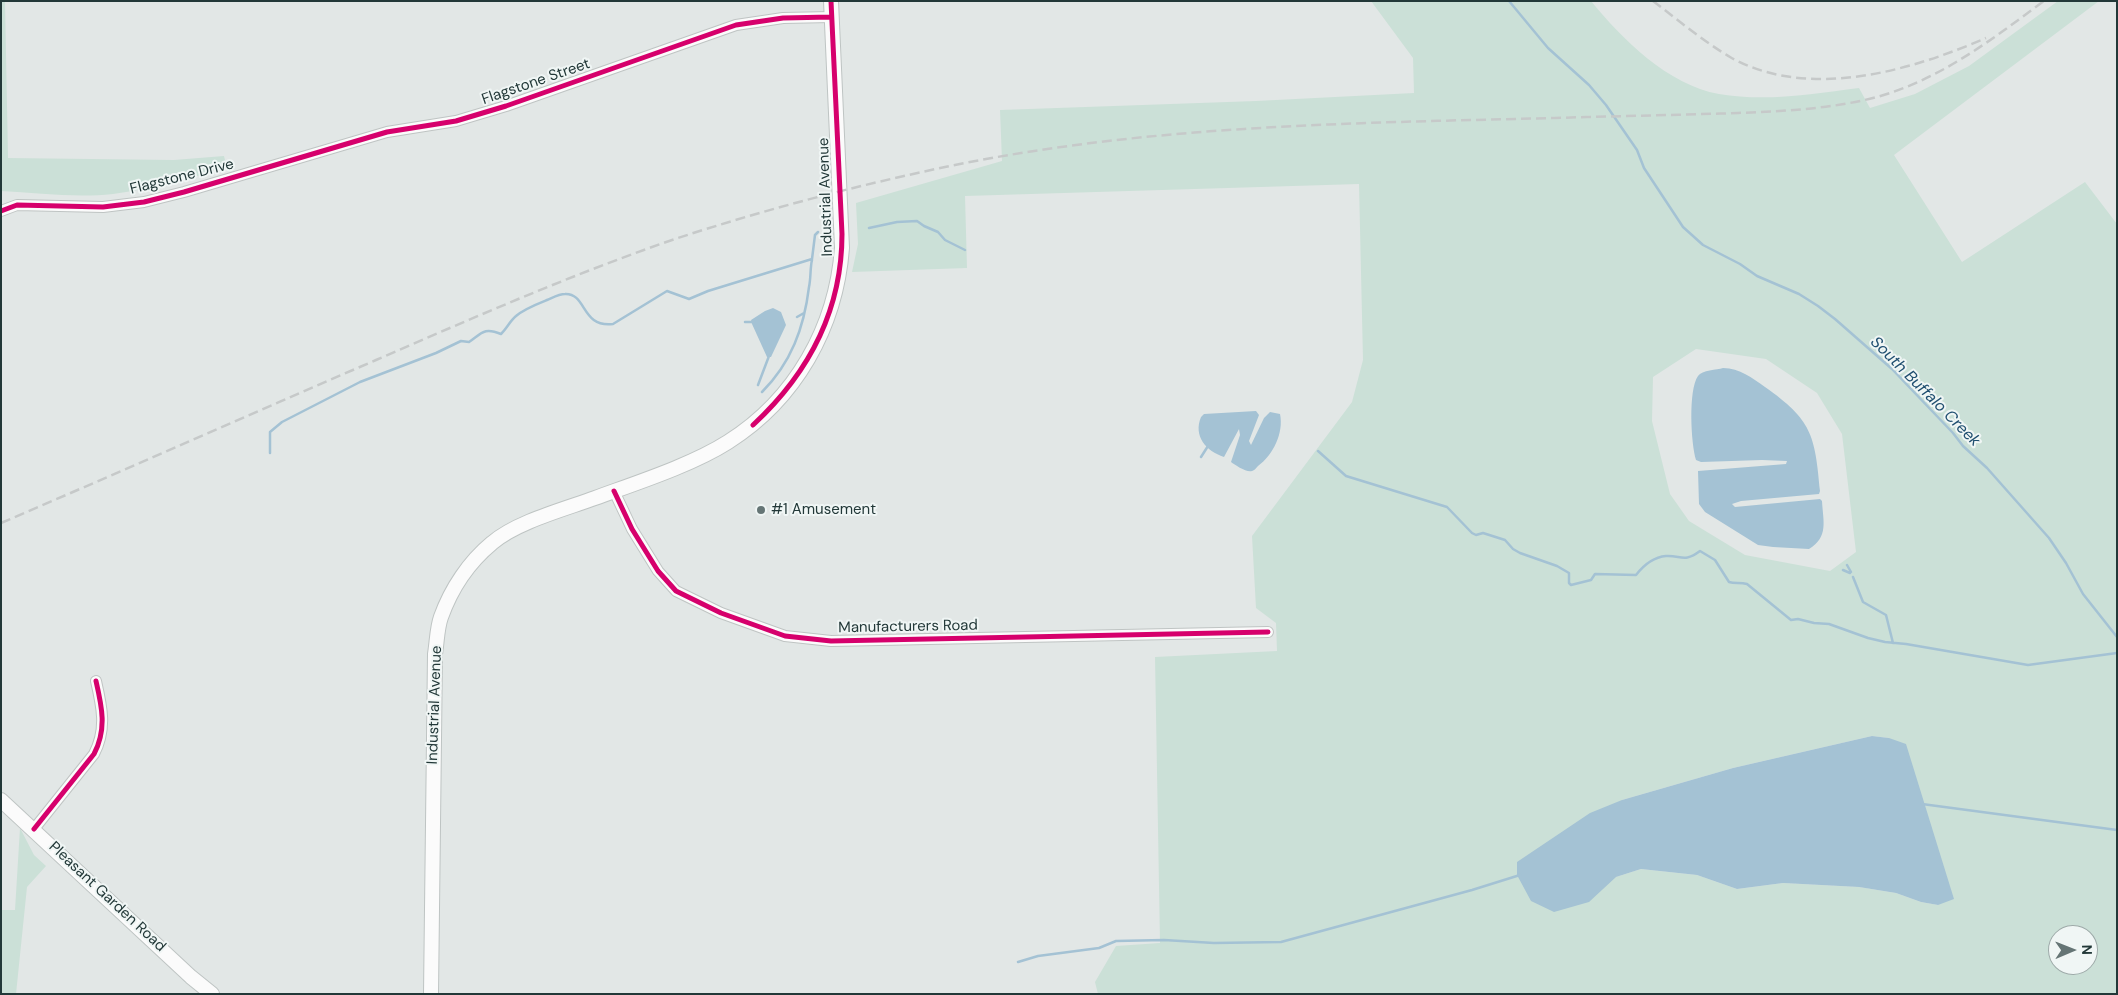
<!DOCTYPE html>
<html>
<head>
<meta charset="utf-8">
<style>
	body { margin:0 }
	#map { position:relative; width:2118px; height:995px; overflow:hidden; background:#e2e7e6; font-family:"DM Sans",sans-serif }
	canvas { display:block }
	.frame { position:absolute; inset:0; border:2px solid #223838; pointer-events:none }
	.north { position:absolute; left:2048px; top:925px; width:50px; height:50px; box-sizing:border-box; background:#f0f6f5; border:1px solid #9eaaa9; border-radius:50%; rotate:89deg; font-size:14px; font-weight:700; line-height:20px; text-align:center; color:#223838 }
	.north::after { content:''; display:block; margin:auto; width:18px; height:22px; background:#657575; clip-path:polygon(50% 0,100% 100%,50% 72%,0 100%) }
</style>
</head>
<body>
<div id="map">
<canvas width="2118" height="995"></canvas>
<div class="frame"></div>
<div class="north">N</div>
</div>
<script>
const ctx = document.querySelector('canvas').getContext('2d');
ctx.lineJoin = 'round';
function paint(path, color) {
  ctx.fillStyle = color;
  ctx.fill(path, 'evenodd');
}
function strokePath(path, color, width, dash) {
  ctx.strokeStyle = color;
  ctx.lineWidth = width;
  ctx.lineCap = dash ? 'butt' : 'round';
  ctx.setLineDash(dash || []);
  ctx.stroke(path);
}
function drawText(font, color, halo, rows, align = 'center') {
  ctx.font = font + ' "DM Sans",sans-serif';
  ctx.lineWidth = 4;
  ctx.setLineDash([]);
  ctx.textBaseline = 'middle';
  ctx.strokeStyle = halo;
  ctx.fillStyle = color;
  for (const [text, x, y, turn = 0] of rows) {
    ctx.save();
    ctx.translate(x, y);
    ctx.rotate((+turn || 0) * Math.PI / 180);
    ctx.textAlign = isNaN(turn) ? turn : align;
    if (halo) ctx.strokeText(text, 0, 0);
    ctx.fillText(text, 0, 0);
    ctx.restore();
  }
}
const green = new Path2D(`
	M1,1H5L8,158L174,160L224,156L227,168C190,178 152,189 113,194C76,198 38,193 1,191Z
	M1371,1H1591C1622,39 1668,85 1719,94C1765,102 1813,94 1859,88L1870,108L1915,94L1969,66L2058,1H2099L1894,155L1962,262L2085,182L2117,224V994H1098L1095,982L1116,946L1160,943L1155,657L1277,651L1276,623L1256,608L1252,536L1352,402L1363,360L1359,184L965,196L967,268L852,272L858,244L856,203L1002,161L1000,110L1256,101L1414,93L1413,58ZM1696,349L1766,359L1817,393L1842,434L1856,552L1830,571L1745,555L1689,521L1670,494L1652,421L1653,377ZM1872,736L1889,738L1938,905L1921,902L1896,893L1859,887L1783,883L1737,889L1697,875L1641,869L1616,877L1622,800L1733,768ZM2058,935H2088V965H2058Z
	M20,828L34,855L46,866L27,887L16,994H1V910H15Z`);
const water = new Path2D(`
	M773,308L781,312L786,325L771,357H767L752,324L751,320L765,311Z
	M1723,368C1740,368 1752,378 1765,387C1812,420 1815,435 1820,491L1819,494L1741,501L1732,504L1735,507L1820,499L1822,501C1823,521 1829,537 1809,549L1773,547L1758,545L1705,512L1699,504L1698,471L1786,464L1787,461L1762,460L1701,462L1696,460C1691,444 1688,390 1698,376C1702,370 1717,370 1723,368Z
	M1256,411L1259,415L1249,441L1251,445L1264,418L1270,412L1280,414C1284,433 1273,455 1258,466C1257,467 1254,471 1252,471C1247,473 1235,465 1231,462L1240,435L1239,429L1224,457C1206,451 1193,436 1201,417L1204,414Z
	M1872,736L1889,738L1906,744L1954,899L1938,905L1921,902L1896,893L1859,887L1783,883L1737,889L1697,875L1641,869L1616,877L1589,902L1554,912L1531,901L1517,875V862L1590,813L1622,800L1733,768Z`);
const stream = new Path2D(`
	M1509,1L1548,48L1589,85L1606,105L1637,150L1644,168L1683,227L1703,245L1740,264L1757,276L1799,294L1818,306L1835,319L1892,369L1953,433L1963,446L1987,468L2049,538L2066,563L2083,594L2117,637
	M869,228L897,222L917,221L924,226L938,232L945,240L965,250
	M797,317L804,313
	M745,322H754
	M758,385L769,356
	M762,392C791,363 804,328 809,287C811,278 810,268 812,260
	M1318,451L1346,476L1447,507L1472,533L1476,535L1483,533L1505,540L1513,549L1520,553L1557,566L1569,573V583L1571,585L1591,580L1595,574L1636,575C1643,566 1654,557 1666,556C1681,555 1684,563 1700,551L1715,560L1729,582C1735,584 1740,582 1747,584L1791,620L1798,619L1814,623L1829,624L1868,638L1885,642L1906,644L2028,665L2117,653
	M270,453V432L282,422L360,382L436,353L461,341L469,342C482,333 484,327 501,334C507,328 510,321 516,316C524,309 537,304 547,300C552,298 559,294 565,294C587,293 581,328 613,324L667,291L689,299L708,291L812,259L815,235L818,232
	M1201,457L1208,446
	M1847,565L1851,572
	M1843,570L1850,573
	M1853,577L1863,602L1886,615L1893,643
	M1922,804L2117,830
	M1018,962L1038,956L1099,948L1116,941L1164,940L1214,943L1281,942L1472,890L1520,875`);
const street = new Path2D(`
	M1,211L17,205L103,207L144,202L184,192L387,132L456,121L506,106L736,25L783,18L831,17
	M614,491L632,529L658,571L676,591L721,613L785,636L831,641L1268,632
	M34,829L94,754C107,729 102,707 96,681`);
const secondary = new Path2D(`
	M1,800L191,977L212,994
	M431,994L435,654C437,642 437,628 441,617C451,589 469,562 492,543C516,522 565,509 595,498C636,483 692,465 728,442C796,399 836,327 842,248L831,1`);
const rail = new Path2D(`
	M1653,1C1678,20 1703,41 1730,57C1808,101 1910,71 1986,38
	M1,523C127,469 251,414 376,360C475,317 573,274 675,239C763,210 855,186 945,167C1147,125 1351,123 1555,118C1616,116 1677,115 1738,113C1785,111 1831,109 1877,97C1941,79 1991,40 2044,1`);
const cycleway = new Path2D(`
	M1,211L17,205L103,207L144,202L184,192L387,132L456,121L506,106L736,25L783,18L831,17
	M753,425C808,374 842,310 842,234L831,1
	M614,491L632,529L658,571L676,591L721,613L785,636L831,641L1268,632
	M34,829L94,754C107,729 102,707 96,681`);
const markers = [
	[761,510,5,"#657575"]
];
const streetNames = [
	["Flagstone Street",536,82,-19],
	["Flagstone Drive",182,177,-14],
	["Industrial Avenue",826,197,-92],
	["Manufacturers Road",908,627,-1],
	["Industrial Avenue",435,705,-88],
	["Pleasant Garden Road",107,897,43]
];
const poiNames = [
	["#1 Amusement",771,510]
];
const waterNames = [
	["South Buffalo Creek",1925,392,45]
];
paint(green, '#cbe0d7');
paint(water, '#a4c2d4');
strokePath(stream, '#a4c2d4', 2.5);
strokePath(street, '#bfc4c3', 12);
strokePath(secondary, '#bec4c3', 16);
strokePath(street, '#fbfbfb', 10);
strokePath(secondary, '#fbfbfb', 14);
strokePath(rail, '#c6c9c9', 2.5, [10, 5]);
strokePath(cycleway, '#d6006c', 5);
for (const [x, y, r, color] of markers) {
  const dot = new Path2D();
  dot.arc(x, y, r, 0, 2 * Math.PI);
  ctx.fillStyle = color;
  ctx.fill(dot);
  strokePath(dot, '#f0f6f5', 2);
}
drawText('15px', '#223838', '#f0f6f5', streetNames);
drawText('15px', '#223838', '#f0f6f5', poiNames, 'left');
drawText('italic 16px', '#204f70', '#f0f6f5', waterNames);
</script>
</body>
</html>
